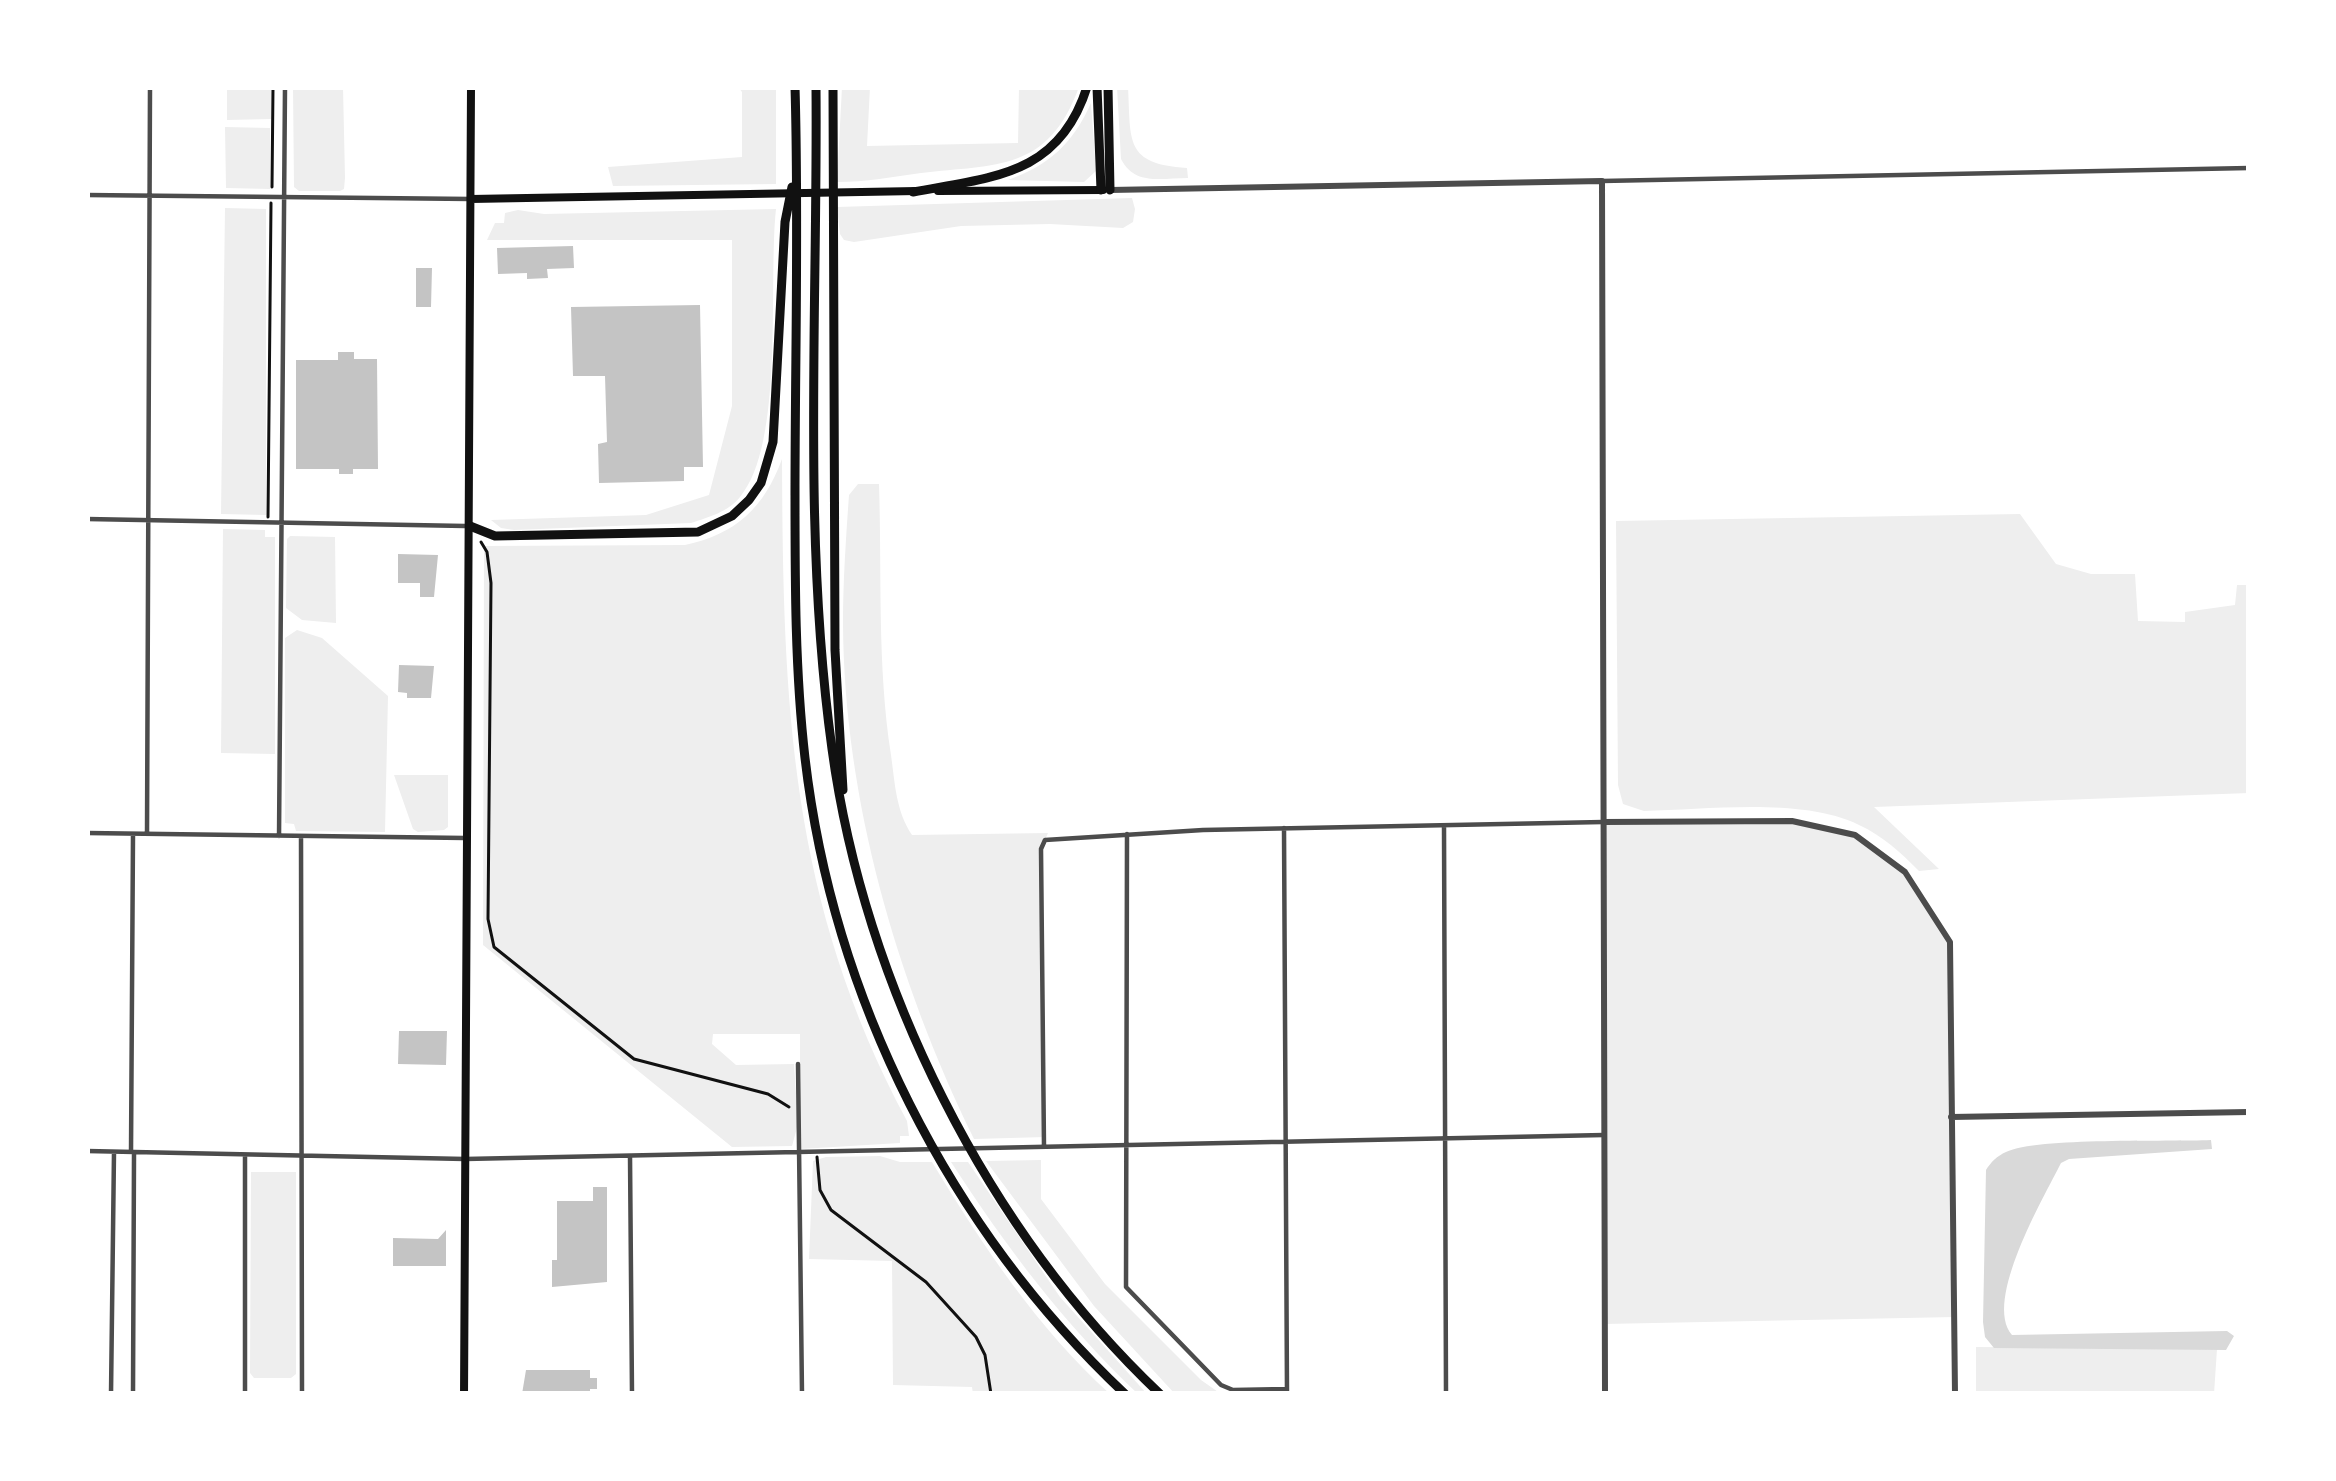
<!DOCTYPE html>
<html>
<head>
<meta charset="utf-8">
<style>
	body { margin:0 }
	#map { position:relative; width:2336px; height:1481px; overflow:hidden; background:#fff; font-family:Overpass,sans-serif }
	canvas { display:block }
	.frame { position:absolute; inset:0; border:90px solid #fff; pointer-events:none }
</style>
</head>
<body>
<div id="map">
<canvas width="2336" height="1481"></canvas>
<div class="frame"></div>
</div>
<script>
const ctx = document.querySelector('canvas').getContext('2d');
ctx.lineJoin = 'round';
function paint(path, color) {
  ctx.fillStyle = color;
  ctx.fill(path, 'evenodd');
}
function strokePath(path, color, width, dash) {
  ctx.strokeStyle = color;
  ctx.lineWidth = width;
  ctx.lineCap = dash ? 'butt' : 'round';
  ctx.setLineDash(dash || []);
  ctx.stroke(path);
}
const green = new Path2D(`
	M227,87H271V119L227,120Z
	M293,87H343L345,178L344,189L340,191H299L294,187Z
	M738,87H776V184L613,186L608,167L742,157V92Z
	M842,87H870L867,146L1018,143L1019,87H1079C1048,172 997,164 921,173C893,177 866,182 837,182Z
	M1117,87H1128C1131,141 1124,164 1187,168L1188,178C1161,178 1135,186 1121,159Z
	M1091,103L1096,171L1084,182L1008,180C1050,165 1073,143 1091,103Z
	M225,127L270,128V189L226,188Z
	M1132,198L1135,209L1133,222L1123,228L1050,224L961,226L854,242L844,240L840,234L837,207Z
	M225,208L266,209V515L221,514Z
	M776,209C768,282 785,444 740,497C728,512 709,517 691,523L514,530L501,528L491,520L646,515L709,495L732,406V240H487L495,223H504L505,213L518,210L544,214Z
	M782,459C783,704 789,900 907,1121L909,1136H900V1143L800,1149V1034H713L712,1044L736,1065L794,1064L798,1124L792,1146L732,1147L483,945L484,546L685,545C736,534 764,508 782,459Z
	M858,484H879C882,575 877,664 891,755C895,784 896,811 912,835L1048,833L1041,849L1046,1137L974,1139C897,981 844,800 843,624C843,581 846,537 849,495Z
	M2020,514L2056,564L2091,574H2135L2138,621L2185,622V612L2235,605L2237,585H2249V793L1874,807L1939,869L1919,871C1900,852 1883,836 1859,825C1802,797 1707,810 1644,811L1623,804L1618,785L1616,521Z
	M223,529L265,530V537H275V754L221,753Z
	M290,536L335,537L336,623L302,620L286,608L287,539Z
	M297,630L322,638L388,696L385,832L296,831L294,824L285,823V638Z
	M394,775H448V827L444,830L418,832L413,829Z
	M1792,821L1855,835L1905,872L1950,942L1955,1317L1604,1324L1603,822Z
	M880,1156L900,1162H932C983,1246 1037,1328 1110,1394H973L972,1387L893,1385L892,1261L809,1259L813,1161L826,1157Z
	M1041,1160V1199L1105,1284L1201,1380L1221,1394H1175L1094,1306L986,1161Z
	M951,1162H968L1060,1297L1147,1394H1138C1065,1325 1006,1247 951,1162Z
	M251,1172H296V1374L291,1378H254L250,1373Z
	M1976,1347L2217,1349L2214,1394H1976Z`);
const water = new Path2D(`
	M2211,1140L2212,1149L2069,1159L2061,1163C2043,1199 1983,1301 2012,1335L2227,1331L2234,1336L2226,1350L1994,1348L1985,1337L1983,1322L1986,1170C1991,1162 1997,1156 2006,1152C2037,1137 2169,1142 2211,1140Z`);
const building = new Path2D(`
	M573,246L574,268L547,269L548,278L527,279V273L498,274L497,248Z
	M416,268H432L431,307H416Z
	M700,305L703,467H684V481L599,483L598,444L607,442L605,376H573L571,307Z
	M338,352H354V359H377L378,469H353V474H339V469H296V360H338Z
	M398,554L438,555L434,597H420V583H398Z
	M399,665L434,666L431,698H407V693L398,692Z
	M399,1031H447L446,1065L398,1064Z
	M593,1187H607V1282L552,1287V1260H557V1201H593Z
	M446,1230V1266H393V1238L438,1239Z
	M526,1370H590V1378H597V1389H590V1394H522Z`);
const path = new Path2D(`
	M272,187L273,87
	M268,517L271,203
	M481,542L487,552L491,583L488,919L494,947L634,1059L768,1094L789,1107
	M817,1157L820,1190L831,1210L926,1282L976,1337L985,1355L991,1394`);
const minor = new Path2D(`
	M1602,181L2249,168
	M87,195L471,199
	M87,519L465,526
	M1444,826L1446,1394
	M1284,828L1287,1394
	M87,833L465,838
	M147,834L150,87
	M1127,834L1126,1287L1221,1385L1233,1390L1286,1389
	M279,836L285,87
	M301,836L302,1394
	M798,1064L802,1394
	M1044,1147L1041,849L1045,840L1203,830L1603,822
	M87,1151L465,1159L1604,1135
	M131,1152L133,834
	M245,1155V1394
	M630,1156L632,1394
	M111,1394L114,1152
	M133,1394L134,1154`);
const tertiary = new Path2D(`
	M1110,190L1602,181L1605,1394
	M1603,822L1792,821L1855,835L1905,872L1950,942L1955,1394
	M1951,1117L2249,1112`);
const primary = new Path2D(`
	M938,191L1103,190
	M471,199L917,191
	M464,1394L471,87`);
const motorway = new Path2D(`
	M795,87C799,223 795,359 795,495C795,583 795,671 805,758C833,998 949,1228 1125,1394
	M816,87C818,307 802,531 832,749C864,985 987,1230 1160,1394
	M833,87L835,650L843,790
	M1097,87L1101,190
	M1108,87L1110,190
	M913,192C992,177 1059,176 1087,87
	M470,526L495,536L698,532L732,516L749,500L761,483L773,442L785,222L792,187`);
paint(green, '#eee');
paint(water, '#d9d9d9');
paint(building, '#c4c4c4');
strokePath(path, '#111', 3);
strokePath(minor, '#4c4c4c', 4.5);
strokePath(tertiary, '#4c4c4c', 6);
strokePath(primary, '#111', 8);
strokePath(motorway, '#111', 9);
</script>
</body>
</html>
